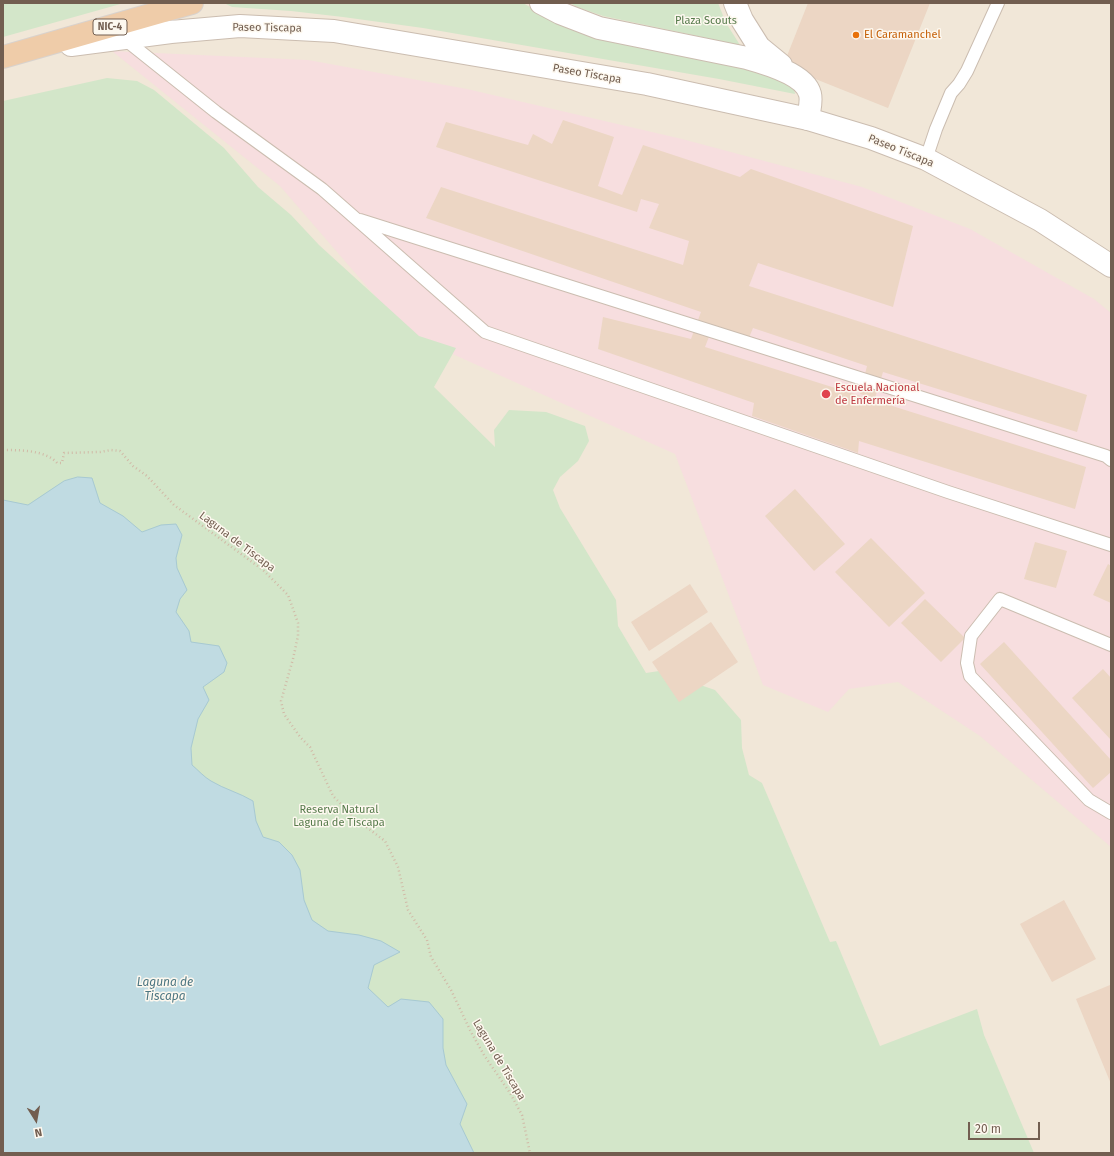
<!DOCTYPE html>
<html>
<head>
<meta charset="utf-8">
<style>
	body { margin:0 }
	#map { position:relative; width:1114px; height:1156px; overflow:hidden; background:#faf4e9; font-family:"Fira Sans",sans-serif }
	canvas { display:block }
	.frame { position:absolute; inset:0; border:4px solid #725e50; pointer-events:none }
	.north { position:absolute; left:16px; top:1100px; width:40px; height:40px; -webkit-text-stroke:3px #fdf8ef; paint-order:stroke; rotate:169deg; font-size:11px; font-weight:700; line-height:16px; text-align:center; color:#725e50 }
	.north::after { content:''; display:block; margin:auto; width:14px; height:18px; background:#725e50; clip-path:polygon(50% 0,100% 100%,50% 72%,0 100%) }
	.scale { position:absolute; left:968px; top:1122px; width:72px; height:18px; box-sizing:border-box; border:2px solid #725e50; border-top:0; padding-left:5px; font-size:12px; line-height:14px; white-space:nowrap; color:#725e50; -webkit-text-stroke:3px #fdf8ef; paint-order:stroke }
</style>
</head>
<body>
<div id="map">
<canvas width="1114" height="1156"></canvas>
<div class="frame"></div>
<div class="north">N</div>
<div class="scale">20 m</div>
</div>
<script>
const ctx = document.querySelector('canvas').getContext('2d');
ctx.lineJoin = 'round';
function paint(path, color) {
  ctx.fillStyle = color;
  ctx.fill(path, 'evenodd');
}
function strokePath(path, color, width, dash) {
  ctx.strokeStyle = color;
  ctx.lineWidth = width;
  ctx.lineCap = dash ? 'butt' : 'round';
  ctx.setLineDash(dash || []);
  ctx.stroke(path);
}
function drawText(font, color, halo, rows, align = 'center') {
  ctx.font = font + ' "Fira Sans",sans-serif';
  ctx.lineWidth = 3;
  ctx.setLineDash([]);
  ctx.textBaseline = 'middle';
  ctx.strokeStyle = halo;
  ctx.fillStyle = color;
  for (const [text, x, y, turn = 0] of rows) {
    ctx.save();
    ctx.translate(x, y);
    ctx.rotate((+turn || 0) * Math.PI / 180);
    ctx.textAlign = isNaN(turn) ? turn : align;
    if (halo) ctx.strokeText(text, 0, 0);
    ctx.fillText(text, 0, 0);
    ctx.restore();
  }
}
const residential = new Path2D(`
	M3,3H1111V1153H3Z`);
const medical = new Path2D(`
	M112,51L308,60L467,89L682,139L862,187L970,229L1094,299L1111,313V847L980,736L898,682L849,689L828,712L763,685L675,454L408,334L280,186Z`);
const green = new Path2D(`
	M7,3H124L3,37V4Z
	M230,3H523L554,21L595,39L681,55L766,74L787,83L794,89L795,94L719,79L423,28L343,17L291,11L232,7L226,4Z
	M570,3H718L726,23L740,45L603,16L577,7Z
	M107,78L137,81L154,90L224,148L258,187L291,215L319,245L419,336L456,348L434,387L495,447L494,430L509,410L546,412L585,426L589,441L578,461L560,477L553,490L560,508L616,600L618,626L646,673L659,671L715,690L741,720L742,748L749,775L762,783L830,942L836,941L880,1046L977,1009L984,1035L1034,1153H3V101Z`);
const water = new Path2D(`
	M78,477L92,478L100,503L123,516L142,532L161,525L176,524L182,535L176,558L177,568L187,590L180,599L176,612L189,631L191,642L219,646L227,663L224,672L203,687L209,700L198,719L191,748L192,765C198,770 204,777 211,781C224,789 240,793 253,801L256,821L263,837L279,842L292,855L300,870L304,900L312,920L328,931L359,935L381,941L400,952L374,965L368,988L388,1007L401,999L429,1002L443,1019V1048L446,1065L467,1104L460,1124L474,1153H3V500L28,505L64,481Z`);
const building = new Path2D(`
	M808,3H930L888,108L783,66Z
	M563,120L614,137L598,186L622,195L643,145L740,177L751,169L913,226L893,307L758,263L749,286L1087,395L1077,432L883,372L875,398L860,394L867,366L753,328L748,340L712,329L705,347L1086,467L1075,509L859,441L858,453L752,416L754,403L598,349L603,317L691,339L701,312L426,218L441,187L683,265L689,241L649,228L659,204L641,199L637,212L436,147L446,122L528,145L533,134L552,144Z
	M795,489L845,544L814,571L765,516Z
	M871,538L925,593L889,627L835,572Z
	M1035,542L1067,551L1056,588L1024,579Z
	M1108,564L1111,566V603L1093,595Z
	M690,584L708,612L649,651L631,622Z
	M925,599L965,638L941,662L901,623Z
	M711,622L738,662L679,702L652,662Z
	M1004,642L1111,760V772L1093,788L980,664Z
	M1103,669L1111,678V740L1072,698Z
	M1064,900L1096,959L1052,982L1020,924Z
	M1110,985L1111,986V1084L1076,999Z`);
const path = new Path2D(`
	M3,450C19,450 46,450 57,463H62L64,453L100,452L111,450L120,451L133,466L147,476L174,505L263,570L288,595L298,623V636L293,659L281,701L284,714L300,737L310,747L333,796L357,820L385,841L398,867L408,910L427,940L431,957L451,990L471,1032L484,1055L510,1093L522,1115L530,1153`);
const service = new Path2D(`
	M122,37L216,112L322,189L485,332L948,492L1111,545
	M926,159L936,129L951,93L959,84L967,71L998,3
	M360,220L1106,456L1111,460
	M1111,645L1000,599L971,636L967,663L970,676L1089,800L1111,813`);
const minor = new Path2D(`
	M541,3L560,13L599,28L747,58C765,63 805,74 810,94C812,102 809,111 808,119
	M735,3L742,20L759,47L781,65`);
const tertiary = new Path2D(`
	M71,45L171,32L240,26L334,31L647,84L808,119L871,138L926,159L1040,220L1111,266`);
const trunk = new Path2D(`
	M3,57L192,3`);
const markers = [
	[856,35,4,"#e8710a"],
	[826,394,5,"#e0444e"]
];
const shields = [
	[110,27,34]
];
const shieldNames = [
	["NIC-4",110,27]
];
const parkNames = [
	["Plaza Scouts",706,21],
	["Reserva Natural",339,810],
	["Laguna de Tiscapa",339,823]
];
const streetNames = [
	["Paseo Tiscapa",267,28,1],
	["Paseo Tiscapa",587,74,10],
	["Paseo Tiscapa",901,151,22],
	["Laguna de Tiscapa",237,542,37],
	["Laguna de Tiscapa",499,1060,59]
];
const foodNames = [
	["El Caramanchel",864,35]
];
const healthNames = [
	["Escuela Nacional",835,388],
	["de Enfermería",835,401]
];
const waterNames = [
	["Laguna de",165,983],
	["Tiscapa",165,997]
];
paint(residential, '#f1e7d8');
paint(medical, '#f7dedf');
paint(green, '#d3e6c9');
paint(water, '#c0dbe2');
strokePath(water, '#a7c9d2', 1);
paint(building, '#ecd6c4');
strokePath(service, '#cbbdb0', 14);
strokePath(minor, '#cbbdb0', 24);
strokePath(tertiary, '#cbbdb0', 24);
strokePath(trunk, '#d8d2ce', 24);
strokePath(path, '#d1baa7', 2.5, [1, 3]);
strokePath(service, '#fff', 12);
strokePath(minor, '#fff', 22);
strokePath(tertiary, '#fff', 22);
strokePath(trunk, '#efcca9', 22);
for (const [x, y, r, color] of markers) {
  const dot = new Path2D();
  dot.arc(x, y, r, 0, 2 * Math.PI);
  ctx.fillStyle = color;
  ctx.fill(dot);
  strokePath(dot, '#fdf8ef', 1.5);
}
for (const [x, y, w] of shields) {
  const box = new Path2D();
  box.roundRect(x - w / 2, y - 8, w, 16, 3);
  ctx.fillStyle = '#fdf8ef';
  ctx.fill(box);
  strokePath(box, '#725e50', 1);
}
drawText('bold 10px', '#725e50', null, shieldNames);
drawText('11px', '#577b4c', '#fdf8ef', parkNames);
drawText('11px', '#725e50', '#fdf8ef', streetNames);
drawText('11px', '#c56008', '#fdf8ef', foodNames, 'left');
drawText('11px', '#be3a42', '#fdf8ef', healthNames, 'left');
drawText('italic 12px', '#4c7682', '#fdf8ef', waterNames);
</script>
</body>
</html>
